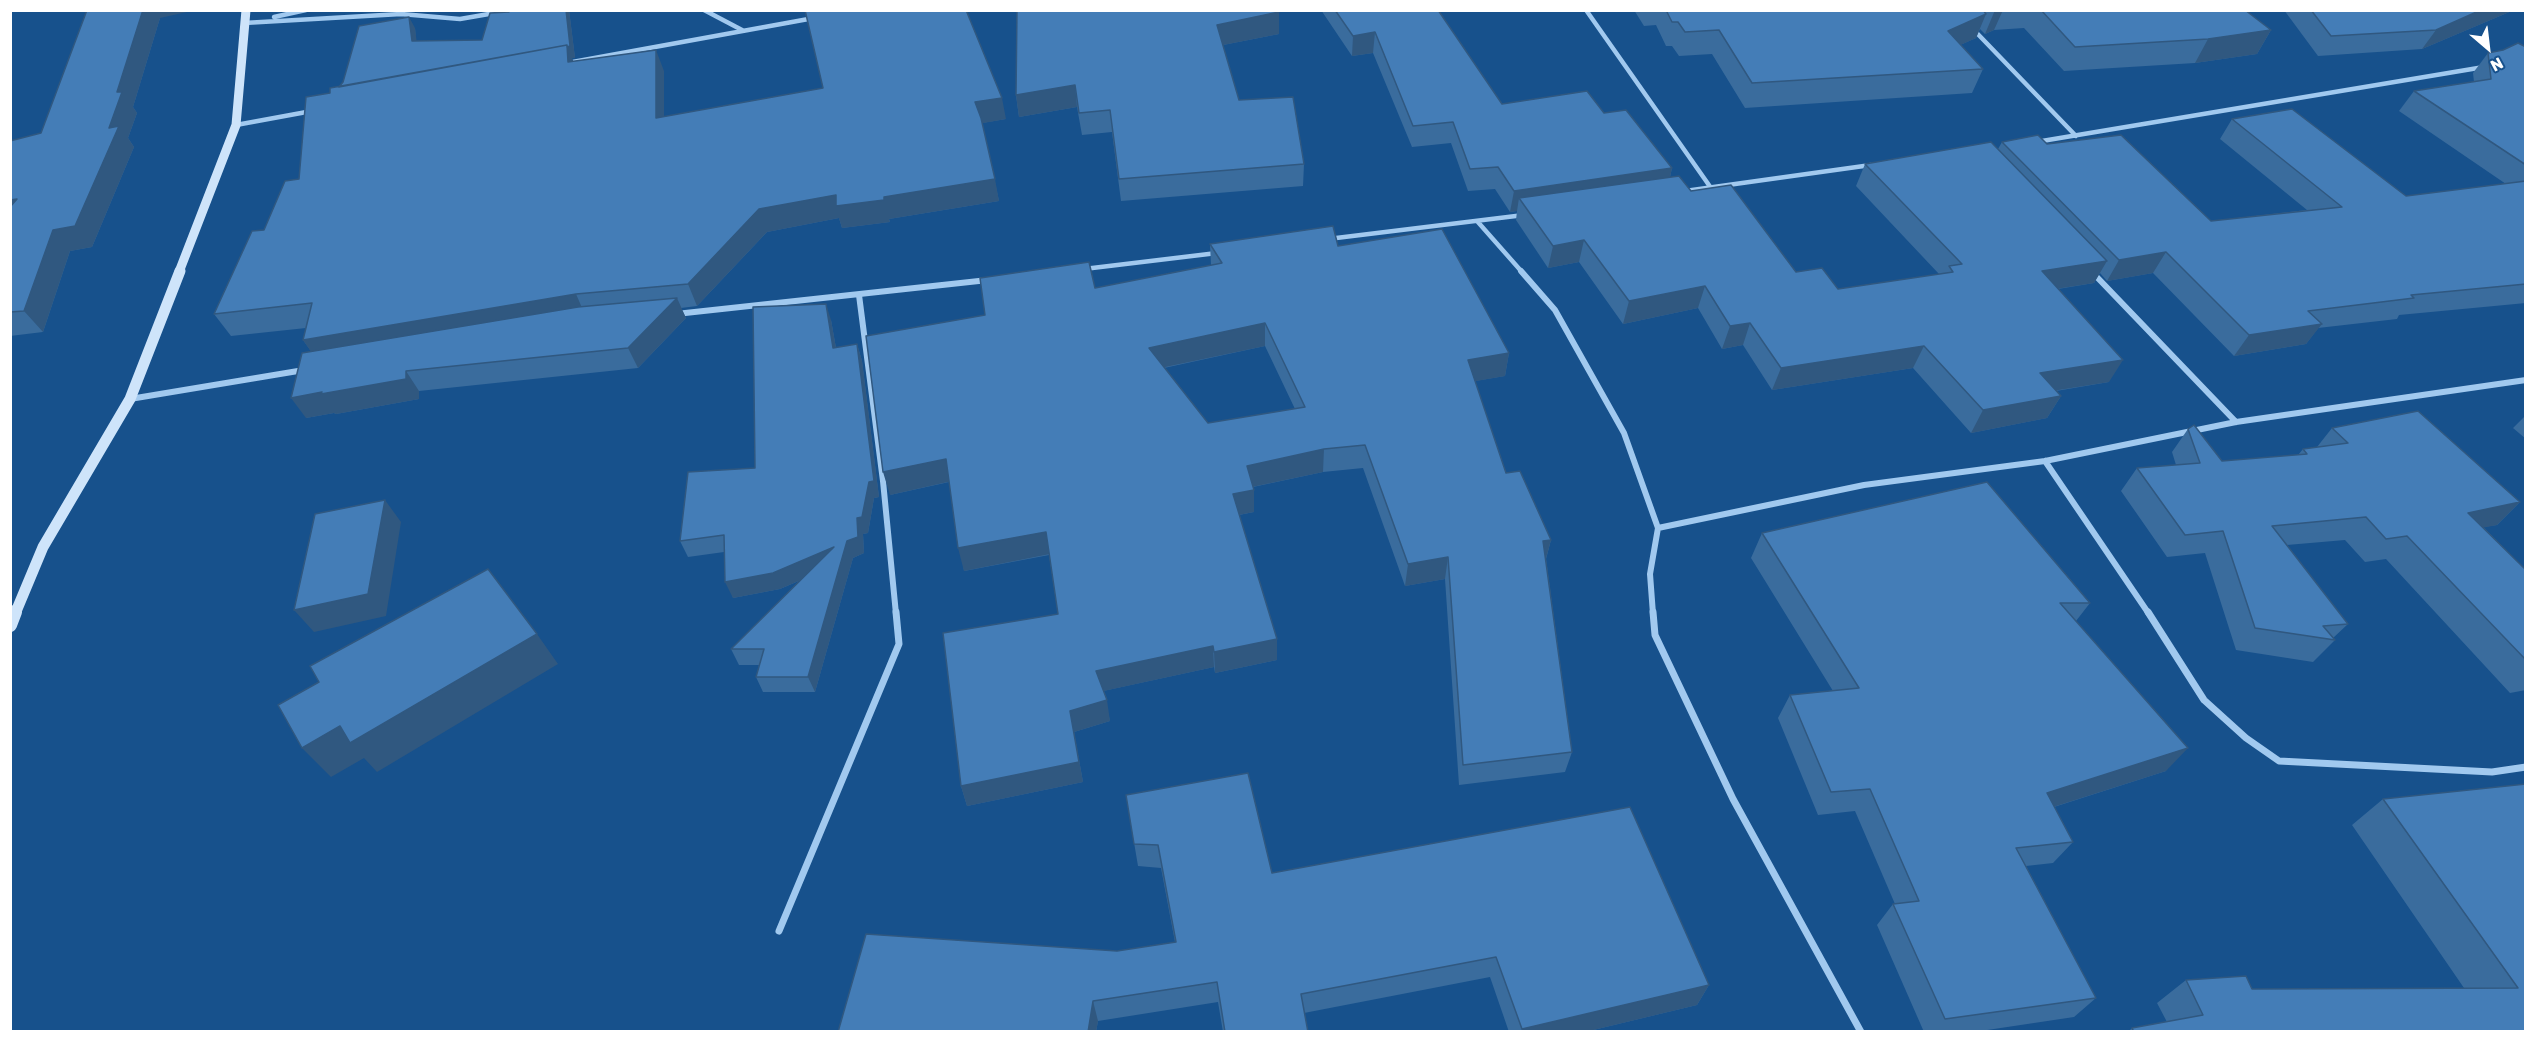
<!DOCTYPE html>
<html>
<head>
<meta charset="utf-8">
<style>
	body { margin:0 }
	#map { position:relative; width:2536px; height:1042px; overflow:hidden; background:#17518c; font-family:Rubik,sans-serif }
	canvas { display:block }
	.frame { position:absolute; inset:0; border:12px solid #fff; pointer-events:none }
	.north { position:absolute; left:2458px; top:18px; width:60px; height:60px; -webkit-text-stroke:4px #17518c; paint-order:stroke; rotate:152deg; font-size:16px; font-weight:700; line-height:24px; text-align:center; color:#fff }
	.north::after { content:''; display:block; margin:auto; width:21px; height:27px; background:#fff; clip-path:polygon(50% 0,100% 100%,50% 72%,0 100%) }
</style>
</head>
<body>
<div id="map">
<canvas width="2536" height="1042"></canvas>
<div class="frame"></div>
<div class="north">N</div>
</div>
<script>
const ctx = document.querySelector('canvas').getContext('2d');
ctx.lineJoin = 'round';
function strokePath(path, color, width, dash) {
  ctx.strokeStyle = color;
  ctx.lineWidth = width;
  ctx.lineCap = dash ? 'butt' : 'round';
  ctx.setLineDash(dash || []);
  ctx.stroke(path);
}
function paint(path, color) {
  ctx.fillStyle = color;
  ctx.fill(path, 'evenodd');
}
const streetFar2 = new Path2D(`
	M704,10L742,30
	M1586,10L1711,188
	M274,17L306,10
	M244,23L401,14L460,19L512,10
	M1972,28L2076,136
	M567,63L814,18
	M236,125L312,111
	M2036,142L2484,67
	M1685,191L1871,165
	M1477,221L1522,272
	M1328,239L1524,215
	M1084,269L1217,253`);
const streetFar1 = new Path2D(`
	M1521,271L1555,310L1624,433L1658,528L1650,574L1653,614
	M2093,273L2236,422
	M859,295L883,481L896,614
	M676,314L988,280
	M130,399L304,370
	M2045,461L2149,614
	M1658,528L1864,485L2045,461L2236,422L2526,380`);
const street = new Path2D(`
	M1653,612L1655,635L1733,799L1861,1032
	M2148,612L2204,700L2246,738L2279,761L2492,772L2526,767
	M779,931L899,644L896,612`);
const secondaryFar2 = new Path2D(`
	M179,272L236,125L246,10`);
const secondaryFar1 = new Path2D(`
	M15,614L43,547L130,399L180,271`);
const secondary = new Path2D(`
	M10,625L15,612`);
const wall = new Path2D(`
	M510,10H569L575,58H572L573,62L664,71V117L1006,119L982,123L999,201L889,219L890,222L842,228L839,218L767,232L697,306L681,308L686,318L638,368L419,391V399L336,414L334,413L306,418L311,351L303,340L306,328L231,336L214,314L264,230L299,179L330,93L415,28L416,41L482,40Z
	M1017,10L1279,34L1223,45L1239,100L1304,164L1303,186L1121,201L1112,132L1082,135L1077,107L1019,117L1016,95Z
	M1321,10H1438L1502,104L1604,113L1672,168L1670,177L1691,191L1796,272L1838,289L1939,274L1856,186L1865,164L1998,149L2002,142L2047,144L2211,221L2307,210L2220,139L2232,119L2406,196L2506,184L2399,111L2414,91L2474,82L2473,73L2488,53L2526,47V303L2399,315L2397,319L2318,328L2306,344L2234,356L2153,273L2107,281L2100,273L2094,283L2058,289L2109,382L2056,391L2061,396L2047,418L1971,433L1913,368L1772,390L1743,345L1722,349L1698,308L1623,324L1579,262L1548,268L1516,220L1517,211L1510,212L1495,189L1468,191L1451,143L1412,147L1373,53L1352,56Z
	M1634,10H2245L2271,30L2257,54L2195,63L2064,71L2024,28L1994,30L1985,34L1980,29L1976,38L1960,45L1983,69L1972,93L1745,108L1712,54L1679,56L1672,46H1666L1656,25L1644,26Z
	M2284,10H2514L2422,49L2318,56Z
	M160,18L133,107L137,113L128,138L134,147L92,247L70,251L43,332L10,336V141L41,133Z
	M1210,244L1338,246L1509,353L1505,376L1475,381L1506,473L1551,540L1546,559L1572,752L1565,772L1459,785L1445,579L1405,586L1363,468L1323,472L1253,487L1254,490V512L1239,515L1277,639V660L1215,673L1214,667L1103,691L1110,721L1074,732L1083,782L967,806L961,786L1058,614L1049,555L964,571L949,482L890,495L1095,288L1211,265ZM1265,346L1295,409L1208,423L1164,368Z
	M831,320L836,348L857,344L862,361L879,497L874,498L868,533L863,534L864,553L853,558L815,692H763L756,677L759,665H739L731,649L801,580L780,589L733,598L724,552L688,557L680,541L755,468Z
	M2526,415V439L2513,428Z
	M2332,428L2520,502L2497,525L2483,527L2526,570V690L2510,693L2386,559L2365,562L2345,540L2287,545L2348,624L2333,638L2335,640L2313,662L2236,650L2205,553L2167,557L2121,491L2137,468L2176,465L2172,452L2188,429L2222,461L2298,455L2303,449L2317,447Z
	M1762,533L2090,603L2076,621L2166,771L2054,807L2073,842L2053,863L2026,866L2096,998L2074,1017L1974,1032H1924L1877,925L1893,904H1895L1855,811L1818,815L1778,718L1790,695L1833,691L1751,558Z
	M2526,784V1032H2128L2132,1028L2167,1022L2157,1003L2186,980L2252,989L2464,988L2352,825L2383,799Z
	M1126,795L1272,873L1709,985L1697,1005L1585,1032H1509L1490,977L1304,1013L1308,1032H1223L1218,1002L1098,1021L1096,1032H838L1117,951L1175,942L1161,868L1138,866Z`);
const shadedWall = new Path2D(`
	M143,10H196L160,18L133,107L137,113L128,138L134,147L92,247L70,251L43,332L24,311L53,230L109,128L117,92Z
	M566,10H569L575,58H572L576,67L568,62Z
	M1995,10H2003L1994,30L1985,34Z
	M2481,10H2514L2422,49L2436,30Z
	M1279,12V34L1218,46L1217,25Z
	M1986,14L1976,38L1938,55L1948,31Z
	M409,17L415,28L418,52L412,41Z
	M2271,30L2257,54L2195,63L2208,39Z
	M1375,32L1373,53L1352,56L1353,36Z
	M656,50L664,71V140L656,118Z
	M1075,85L1077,107L1019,117L1016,95Z
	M1002,98L1006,119L978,124L975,102Z
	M1672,168L1667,190L1519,198L1517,211L1510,212L1514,191Z
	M995,179L999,201L889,219L890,222L842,228L839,218L767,232L697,306L688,284L759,209L836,195Z
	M17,199L10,226V200Z
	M1584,240L1579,262L1548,268L1553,246Z
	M2166,252L2153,273L2107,281L2119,260Z
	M2107,261L2094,283L2030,293L2042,271Z
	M1705,286L1698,308L1623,324L1629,301Z
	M576,294L586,317L318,362L303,340Z
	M677,298L686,318L638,368L628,348Z
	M826,304L831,320L839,365L833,348Z
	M1265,323V346L1151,370L1149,348Z
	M1750,323L1743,345L1722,349L1730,326Z
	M2322,324L2306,344L2234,356L2249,335Z
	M857,344L862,361L879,497L874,498L868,533L863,534L864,553L853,558L815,692L808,677L847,541L857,518Z
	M1924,346L1913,368L1772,390L1781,368Z
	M1509,353L1505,376L1465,383L1468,360Z
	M2123,360L2109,382L2027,395L2040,373Z
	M406,371L419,391V399L336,414L334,413L306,418L291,398L322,392Z
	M2061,396L2047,418L1971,433L1983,410Z
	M1324,449L1323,472L1247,488V466Z
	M946,459L952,481L890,495L883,472Z
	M1254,490V512L1233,516V494Z
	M385,500L401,522L386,616L314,632L294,610Z
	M2520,502L2497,525L2446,535L2468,513Z
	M1046,532L1050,554L964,571L958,548Z
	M1551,540L1545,562L1543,541Z
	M834,547L840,563L780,589L733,598L725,582Z
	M1448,557L1445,579L1405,586L1408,564Z
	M537,634L558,664L377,772L364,758L331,777L302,748L340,726Z
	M1277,639V660L1215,673L1214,652Z
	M1213,646L1214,667L1099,692L1096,671Z
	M1107,700L1110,721L1074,732L1083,782L967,806L961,786L1070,711Z
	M2188,748L2166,771L2028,815L2047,793Z
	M1709,985L1697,1005L1585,1032H1521L1522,1029Z
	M1093,1001L1098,1021L1096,1032H1088Z`);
const building = new Path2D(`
	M87,10H143L117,92H122L109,128L119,126L75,226L53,230L24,311L10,312V207L17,199L10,200V141L41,133Z
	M510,10H566L570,46L567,47V45L339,87L343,82L359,26L409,17L412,41L482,40L490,13L509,12Z
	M805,10H966L1002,98L975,102L981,118L995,179L884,197V200L836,206V195L759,209L688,284L576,294L303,340L312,303L214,314L252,231L264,230L285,181L299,179L306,97L330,93V88L567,45L568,62L656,50V118L823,88Z
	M1017,10H1279V12L1217,25L1239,100L1293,97L1304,164L1119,179L1110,110L1079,113L1075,85L1016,95Z
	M1335,10H1438L1502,104L1587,91L1604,113L1626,110L1672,168L1514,191L1498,167L1470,169L1453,122L1413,126L1375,32L1353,36Z
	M1666,10H1983L1986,14L1948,31L1983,69L1752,83L1719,30L1685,32L1678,22H1672Z
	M2041,10H2245L2271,30L2208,39L2075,47Z
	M2311,10H2481L2436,30L2331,36Z
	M2518,43L2526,47V165L2414,91L2491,79L2488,53L2503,50Z
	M2292,109L2406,196L2526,181V284L2411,295L2414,298L2308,311L2322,324L2249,335L2166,252L2119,260L2002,142L2038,135L2047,144L2121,135L2211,221L2342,207L2232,119Z
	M1991,142L2107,261L2042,271L2123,360L2040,373L2061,396L1983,410L1924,346L1781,368L1750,323L1730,326L1705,286L1629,301L1584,240L1553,246L1519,198L1679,176L1691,191L1731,185L1796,272L1822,268L1838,289L1953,272L1949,266L1962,264L1865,164Z
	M1333,226L1338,246L1442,229L1509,353L1468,360L1506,473L1520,471L1551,540L1543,541L1572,752L1463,765L1448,557L1408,564L1365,445L1324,449L1247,466L1254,490L1233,494L1277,639L1214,652L1213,646L1096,671L1107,700L1070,711L1079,762L961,786L943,633L1058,614L1046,532L958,548L946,459L883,472L866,336L985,315L980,278L1089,262L1095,288L1222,263L1210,244ZM1265,323L1305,407L1208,423L1149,348Z
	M677,298L628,348L406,371V379L321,394L322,392L291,398L302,353L578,307Z
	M826,304L833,348L857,344L874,481L869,482L862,517L857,518L858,537L847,541L808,677H756L764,649H731L834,547L773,573L725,582L724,535L680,541L688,472L755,468L753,307Z
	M2418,411L2520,502L2468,513L2526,570V660L2407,536L2386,539L2366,517L2272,526L2348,624L2323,626L2335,640L2255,628L2223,531L2185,535L2137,468L2200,463L2188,429L2194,425L2222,461L2307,454L2303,449L2348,443L2332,428Z
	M1987,482L2090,603H2060L2188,748L2047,793L2073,842L2016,848L2096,998L1945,1019L1893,904L1919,901L1870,789L1831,792L1790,695L1859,688L1762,533Z
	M385,500L368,594L294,610L315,514Z
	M488,569L537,634L350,743L340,726L302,748L278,705L319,682L310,666Z
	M1248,773L1272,873L1630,807L1709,985L1522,1029L1496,957L1301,994L1308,1032H1225L1217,982L1093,1001L1088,1032H838L866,934L1117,951L1176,942L1158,845L1134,844L1126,795Z
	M2526,784V1032H2134L2132,1028L2203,1015L2186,980L2246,976L2252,989L2518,988L2383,799Z`);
strokePath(streetFar2, '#a1c9ef', 4.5);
strokePath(streetFar1, '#a1c9ef', 6);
strokePath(street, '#a1c9ef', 7);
strokePath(secondaryFar2, '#cee4fa', 9);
strokePath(secondaryFar1, '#cee4fa', 11);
strokePath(secondary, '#cee4fa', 14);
paint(wall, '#3a6c9d');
paint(shadedWall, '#305880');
paint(building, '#447db7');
strokePath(building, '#305880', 1.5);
</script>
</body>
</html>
